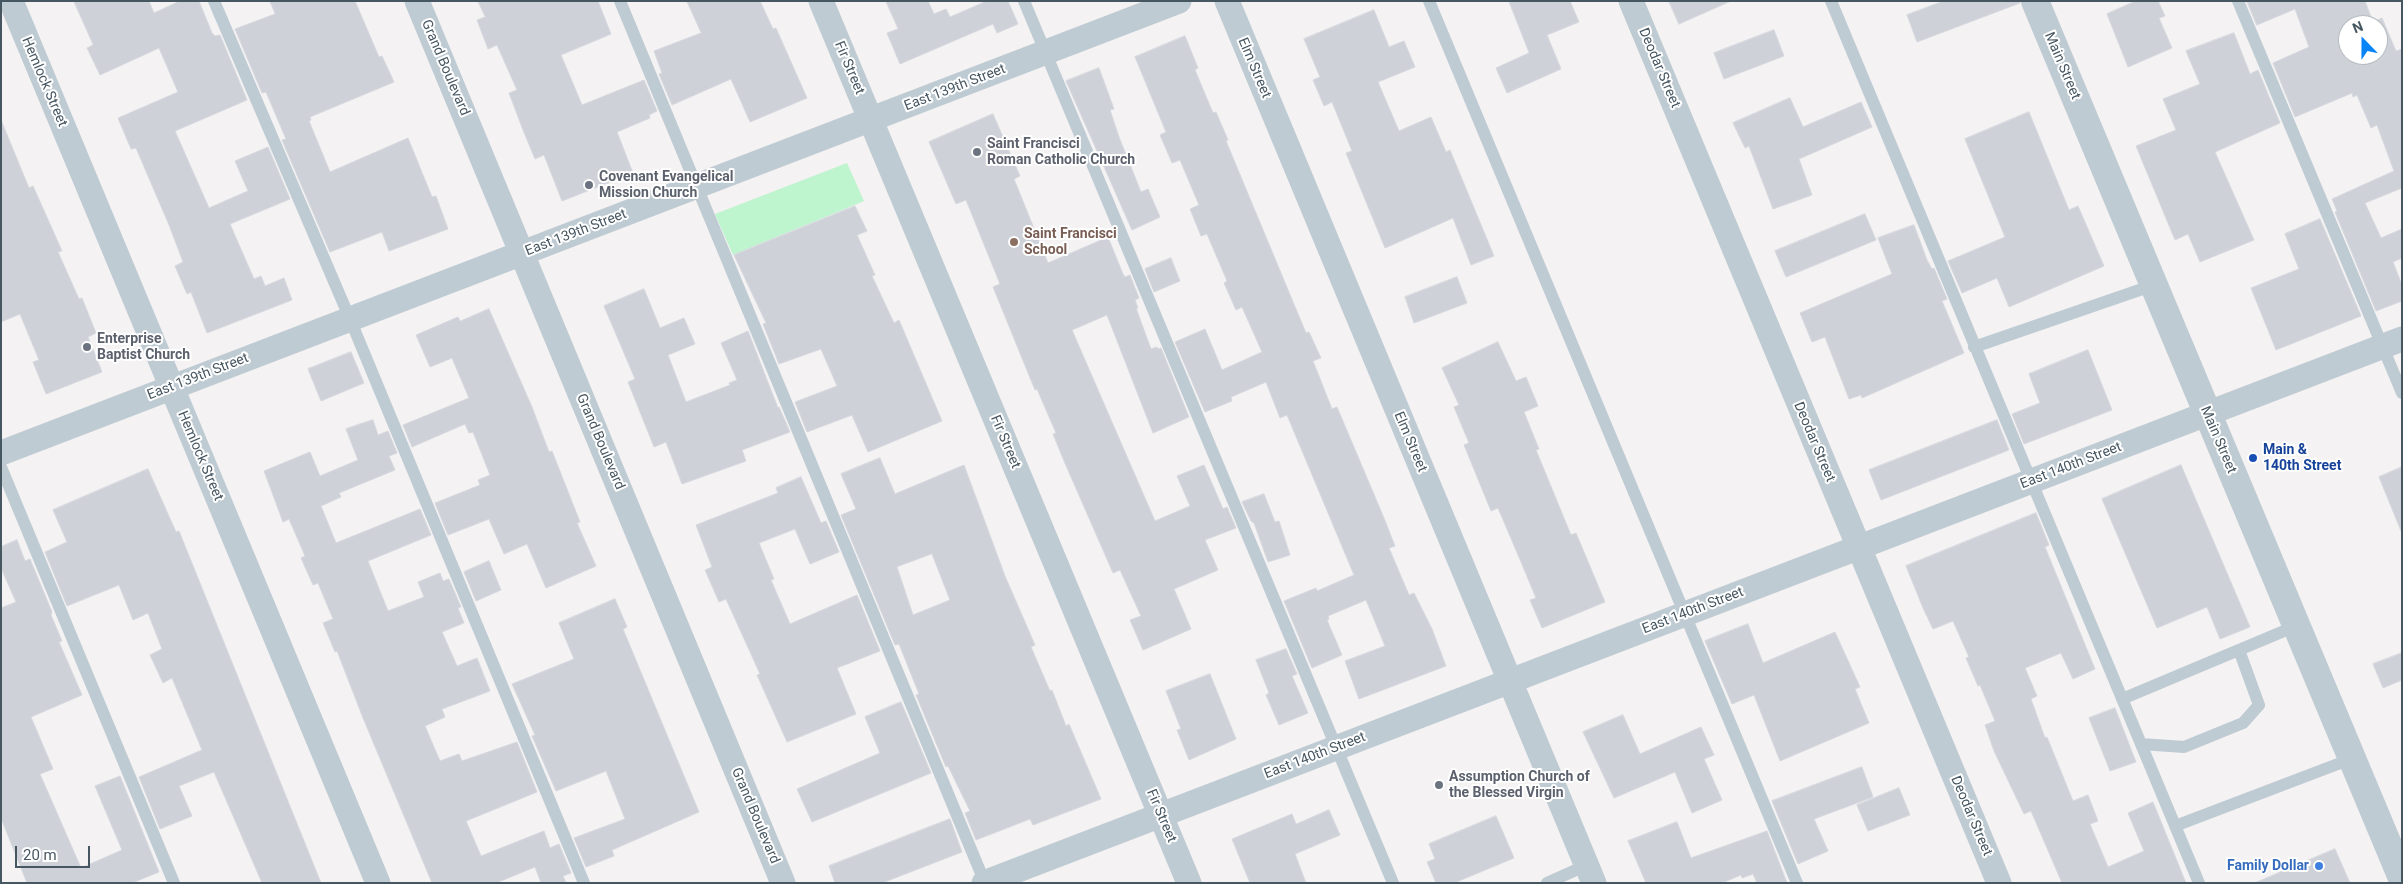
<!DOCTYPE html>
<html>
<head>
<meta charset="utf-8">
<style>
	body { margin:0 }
	#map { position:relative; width:2403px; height:884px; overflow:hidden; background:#f4f2f2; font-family:Roboto,sans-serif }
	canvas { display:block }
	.frame { position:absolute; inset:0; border:2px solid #475762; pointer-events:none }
	.north { position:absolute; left:2338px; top:15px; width:50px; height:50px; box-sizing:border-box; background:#fff; border:1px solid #b5bcc0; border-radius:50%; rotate:338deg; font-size:14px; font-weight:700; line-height:20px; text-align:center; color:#475762 }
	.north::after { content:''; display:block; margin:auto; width:18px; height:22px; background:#0884f8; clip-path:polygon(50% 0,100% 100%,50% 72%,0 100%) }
	.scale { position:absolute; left:15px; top:846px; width:75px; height:22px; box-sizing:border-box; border:2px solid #475762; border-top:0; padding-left:6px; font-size:15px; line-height:18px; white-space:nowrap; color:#475762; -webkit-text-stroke:4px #fff; paint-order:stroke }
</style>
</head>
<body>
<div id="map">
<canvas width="2403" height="884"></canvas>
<div class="frame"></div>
<div class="north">N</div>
<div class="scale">20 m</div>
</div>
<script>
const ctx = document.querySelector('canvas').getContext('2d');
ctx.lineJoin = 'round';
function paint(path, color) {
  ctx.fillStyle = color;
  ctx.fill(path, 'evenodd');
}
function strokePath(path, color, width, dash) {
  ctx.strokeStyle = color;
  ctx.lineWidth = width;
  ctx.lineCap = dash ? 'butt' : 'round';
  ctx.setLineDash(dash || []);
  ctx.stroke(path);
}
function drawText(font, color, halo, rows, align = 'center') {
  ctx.font = font + ' Roboto,sans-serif';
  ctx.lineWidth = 4;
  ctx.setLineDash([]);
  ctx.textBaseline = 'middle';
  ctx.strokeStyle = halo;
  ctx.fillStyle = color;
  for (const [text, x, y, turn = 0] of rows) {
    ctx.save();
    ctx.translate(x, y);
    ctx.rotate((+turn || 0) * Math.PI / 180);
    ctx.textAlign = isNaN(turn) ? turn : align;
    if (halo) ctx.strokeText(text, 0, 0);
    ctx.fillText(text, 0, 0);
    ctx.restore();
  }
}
const green = new Path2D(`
	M847,163L864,201L733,255L715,214Z`);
const building = new Path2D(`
	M74,1H149L154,13L180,1H199L212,33L215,36L220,35L247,100L175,131L209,208L248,191L235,161L268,147L290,199L230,224L254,279L261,276L265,286L284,278L292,300L207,333L191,292L187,294L175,266L183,262L169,225L136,148L131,149L118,118L178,92L159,48L100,75L87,48L93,45Z
	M270,1H355L379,57L382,56L394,82L310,117L311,120L309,121L330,172L408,138L432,197L436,196L448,229L389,251L382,232L330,252L282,140L286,139L266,92L262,93L235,29L275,14Z
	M478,1H598L611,34L561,55L582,105L644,80L657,111L649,115L650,118L617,132L633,173L562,201L544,155L535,159L523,130L509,93L517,90L497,45L488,49L477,20L485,17Z
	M687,1H760L773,29L776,28L807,98L750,122L731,79L672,105L659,74L662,73L654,51L701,33Z
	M886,1H928L934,14L946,9L950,17L987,1H1008L1018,24L997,33L993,24L900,64L887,33L898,29Z
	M1509,1H1570L1579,22L1547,35L1561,69L1507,93L1496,68L1529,53Z
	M1669,1H1731L1679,24Z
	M1944,1H2019L2020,3L1917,42L1907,15Z
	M2136,1H2158L2165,16L2159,18L2172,48L2128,67L2107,14Z
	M2247,1H2365L2373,22L2382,18L2396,51L2402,49V188L2365,203L2381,238L2402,229V258L2393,262L2402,285V301L2376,311L2335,212L2337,211L2332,199L2394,171L2377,125L2371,128L2357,95L2353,97L2352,93L2295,117L2273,63L2309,47L2295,9L2257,25ZM2348,25H2378V55H2348Z
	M1374,10L1389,47L1404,41L1415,67L1378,82L1399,131L1431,117L1446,152L1450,150L1494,256L1471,265L1453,218L1385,248L1346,153L1352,151L1332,102L1324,106L1313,80L1320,77L1304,39Z
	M1774,30L1784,56L1724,79L1714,53Z
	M2234,33L2250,74L2258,70L2280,123L2215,152L2254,240L2200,262L2188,234L2175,240L2136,146L2176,130L2163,99L2200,84L2186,51Z
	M1185,36L1198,68L1195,70L1213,113L1216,112L1228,140L1226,141L1306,333L1309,332L1321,358L1313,361L1332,409L1337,407L1384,518L1395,546L1389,548L1409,595L1414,593L1432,629L1446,666L1359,699L1345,661L1385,646L1366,600L1328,616L1329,619L1327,620L1342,655L1312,668L1284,601L1316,588L1317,591L1354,575L1287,415L1280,418L1266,382L1231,397L1232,401L1205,412L1175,342L1205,329L1222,370L1262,352L1242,307L1236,310L1224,283L1227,281L1207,234L1201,236L1190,209L1199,205L1180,160L1172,163L1160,135L1166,132L1135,57Z
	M1099,68L1114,109L1110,110L1119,137L1141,192L1148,189L1160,217L1132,230L1066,81Z
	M1790,98L1803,127L1861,102L1872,127L1799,159L1812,195L1773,209L1749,146L1745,148L1733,123Z
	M2029,112L2069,210L2078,206L2104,266L2009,307L1997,278L1962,293L1948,261L2005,237L1965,139Z
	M993,114L1020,176L1014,179L1048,263L1108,237L1123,274L1125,277L1130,275L1139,298L1135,300L1138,308H1136L1151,349L1157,347L1158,349L1161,348L1189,417L1153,433L1107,315L1072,330L1155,521L1190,506L1177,476L1204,465L1223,509L1227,507L1236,528L1205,540L1218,570L1174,589L1191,629L1143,650L1130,620L1141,616L1120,570L1113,573L1064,461L1053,434L1056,433L1037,389L1035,390L993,287L1000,284L966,200L956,204L929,142Z
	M1,120L29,188L33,186L50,224L62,251L58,252L79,299L82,298L96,333L88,337L102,372L46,394L33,362L39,360L20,314L1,322Z
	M855,206L867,231L857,235L875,275L872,276L894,323L899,320L942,421L868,452L852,415L807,432L795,402L837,386L821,349L779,364L763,324L766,323L734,255Z
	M1865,214L1876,240L1786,277L1775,251Z
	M2320,219L2361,316L2276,350L2251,288L2299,269L2285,234Z
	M1914,225L1927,260L1932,269L1934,268L1947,299L1942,301L1964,353L1862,398L1861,395L1849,399L1825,337L1812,342L1800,313L1892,274L1878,238Z
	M1171,258L1180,281L1154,292L1145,269Z
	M1457,277L1467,303L1414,323L1405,297Z
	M644,289L660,328L684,318L695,344L668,355L686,402L730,385L729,383L737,380L721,343L748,331L778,408L779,407L790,432L742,450L746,461L682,484L666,442L654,447L628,382L635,379L604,306Z
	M489,309L532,407L549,452L552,451L580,522L577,523L596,566L546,588L527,544L504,554L489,519L448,535L435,503L480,485L478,480L490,475L473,432L469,433L465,424L412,447L403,425L469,398L452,358L430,367L416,335L458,317L460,321Z
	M1498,342L1516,381L1526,377L1538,406L1524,412L1539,449L1536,450L1571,535L1576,533L1605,602L1542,628L1530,600L1536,598L1521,562L1498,508L1491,511L1464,445L1469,443L1454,407L1459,405L1442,368Z
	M2088,350L2112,410L2024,444L2012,414L2040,403L2029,374Z
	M351,352L364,383L321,401L308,369Z
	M373,420L378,435L388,431L397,453L389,456L395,470L339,493L341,497L321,506L336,543L420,509L431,535L368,561L388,611L424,597L418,582L440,573L443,581L449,579L461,607L458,608L464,623L442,632L457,666L477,658L490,691L442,709L445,717L425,726L440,761L459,754L462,761L517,742L537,792L466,821L481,856L544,831L550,848L559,844L571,873L563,876L566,883H541L535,867L496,883H432L363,718L337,651L335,652L323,623L333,619L318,583L313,585L301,558L305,556L289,519L283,522L264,471L310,452L320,476L358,460L346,429Z
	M1997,420L2009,450L1881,500L1869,470Z
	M880,458L895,494L964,465L1005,576L1035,645L1031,647L1050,691L1052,690L1066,726L1069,724L1101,799L1033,825L1030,819L976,840L965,813L970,811L948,766L946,767L916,695L919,694L899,644L895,645L841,515L856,509L841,474ZM932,554L950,600L913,615L897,567Z
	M2181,465L2250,627L2220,639L2207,607L2157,628L2102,499Z
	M2402,467V531H2401L2379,477Z
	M148,469L176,532L179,531L321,883H262L214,772L179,786L192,816L160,829L139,777L202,750L172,678L163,683L150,655L162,649L148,613L133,620L119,585L67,606L45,552L67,542L53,510Z
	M801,477L821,523L826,521L839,552L810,564L795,529L759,543L774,579L771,580L790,624L857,595L880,651L837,668L856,714L787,742L757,675L760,674L726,599L719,602L705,570L712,567L696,525L778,493L776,488Z
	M1264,494L1275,522L1279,521L1290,555L1268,562L1254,523L1251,521L1242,502Z
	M2036,513L2049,545L2045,547L2095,669L2073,679L2061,653L2025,668L2037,696L2031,699L2045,738L2047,737L2073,801L2088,795L2098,821L2090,824L2108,867L2144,851L2128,813L2153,802L2186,883H2062L2031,811L2024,814L1994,751L1985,725L1995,721L1980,685L1978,686L1966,658L1969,657L1953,621L1933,629L1923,608L1906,566Z
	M17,540L25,561L30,559L52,612L51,615L62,641L59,642L82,695L31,717L53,769L40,774L81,868L122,850L95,786L120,776L159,872L132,883H27L1,818V608L16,602L1,568V547Z
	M489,561L501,590L476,601L464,572Z
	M615,599L627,627L623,629L699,812L612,850L614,856L586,867L574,838L625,819L606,771L556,791L532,736L535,735L512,684L574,659L559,623Z
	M1748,624L1763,663L1835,632L1860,687L1855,689L1869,723L1780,761L1754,695L1732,704L1705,641Z
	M1286,649L1297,674L1292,676L1308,713L1279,725L1266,695L1269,693L1256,660Z
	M2402,653V680L2383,688L2373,664Z
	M1210,674L1236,739L1189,760L1177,730L1181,729L1166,691Z
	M901,702L931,773L812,822L797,789L880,753L865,717Z
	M2115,708L2136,762L2110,771L2089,718Z
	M1623,715L1640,754L1701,727L1714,755L1704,759L1722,800L1692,813L1675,772L1614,798L1583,732Z
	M1862,767L1873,797L1814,819L1828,851L1798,864L1772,801Z
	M1899,788L1910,815L1868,831L1857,805Z
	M1329,810L1340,835L1295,854L1306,883H1250L1232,839L1292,814L1296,824Z
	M1496,816L1514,858L1454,883H1436L1427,862L1435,859L1429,844Z
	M950,819L962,852L882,883H835L829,866Z
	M1677,822L1691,858L1767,831L1787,883H1757L1753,874L1742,878L1741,875L1722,883H1646L1628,841Z
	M2335,849L2350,883H2255Z`);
const service = new Path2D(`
	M214,1L350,319L584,883
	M620,1L985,883
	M1024,1L1393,883
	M1429,1L1797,883
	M1831,1L2199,883
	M2238,1L2402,393
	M1974,347L2154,285
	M1,467L174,883
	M2122,699L2296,626
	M2141,744L2184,747L2243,723L2259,705L2239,650
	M2175,826L2351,759
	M1547,883L1587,865`);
const minor = new Path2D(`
	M11,1L378,883
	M417,1L783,883
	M821,1L1189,883
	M1227,1L1594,883
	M1631,1L1999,883
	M1,453L1179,1
	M984,883L2402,339`);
const tertiary = new Path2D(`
	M2035,1L2402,878`);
const markers = [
	[977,152,5,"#6b7280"],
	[589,185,5,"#6b7280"],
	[1014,242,5,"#8d6e63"],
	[87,347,5,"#6b7280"],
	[2253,458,5,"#1a4fb4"],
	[1439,785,5,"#6b7280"],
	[2319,866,5,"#3f7fe0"]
];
const streetNames = [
	["Main Street",2062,66,67],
	["Grand Boulevard",445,68,67],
	["Fir Street",849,68,67],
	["Elm Street",1254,68,67],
	["Deodar Street",1659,68,67],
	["Hemlock Street",44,82,67],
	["East 139th Street",955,88,-21],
	["East 139th Street",576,233,-21],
	["East 139th Street",198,377,-21],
	["Main Street",2218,440,67],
	["Grand Boulevard",600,442,67],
	["Fir Street",1005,442,67],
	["Elm Street",1410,442,67],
	["Deodar Street",1814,442,67],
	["Hemlock Street",200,456,67],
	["East 140th Street",2071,466,-21],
	["East 140th Street",1693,611,-21],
	["East 140th Street",1315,756,-21],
	["Grand Boulevard",755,816,67],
	["Fir Street",1161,816,67],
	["Deodar Street",1971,816,67]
];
const worshipNames = [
	["Saint Francisci",987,144],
	["Roman Catholic Church",987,160],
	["Covenant Evangelical",599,177],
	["Mission Church",599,193],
	["Enterprise",97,339],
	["Baptist Church",97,355],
	["Assumption Church of",1449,777],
	["the Blessed Virgin",1449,793]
];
const educationNames = [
	["Saint Francisci",1024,234],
	["School",1024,250]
];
const transitNames = [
	["Main &",2263,450],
	["140th Street",2263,466]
];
const shopNames = [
	["Family Dollar",2309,866]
];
paint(green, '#bef4ce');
paint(building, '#ced2d8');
strokePath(building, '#d5d8de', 1);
strokePath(service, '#bfcbd3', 12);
strokePath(minor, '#bfcbd3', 25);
strokePath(tertiary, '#bfcbd3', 28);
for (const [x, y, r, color] of markers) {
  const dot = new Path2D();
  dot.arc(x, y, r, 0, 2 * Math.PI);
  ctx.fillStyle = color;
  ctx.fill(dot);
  strokePath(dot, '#fff', 2);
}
drawText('14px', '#475762', '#fff', streetNames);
drawText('bold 14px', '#5b616d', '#fff', worshipNames, 'left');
drawText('bold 14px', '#785e54', '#fff', educationNames, 'left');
drawText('bold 14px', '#164399', '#fff', transitNames, 'left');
drawText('bold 14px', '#366cbe', '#fff', shopNames, 'right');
</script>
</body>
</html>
